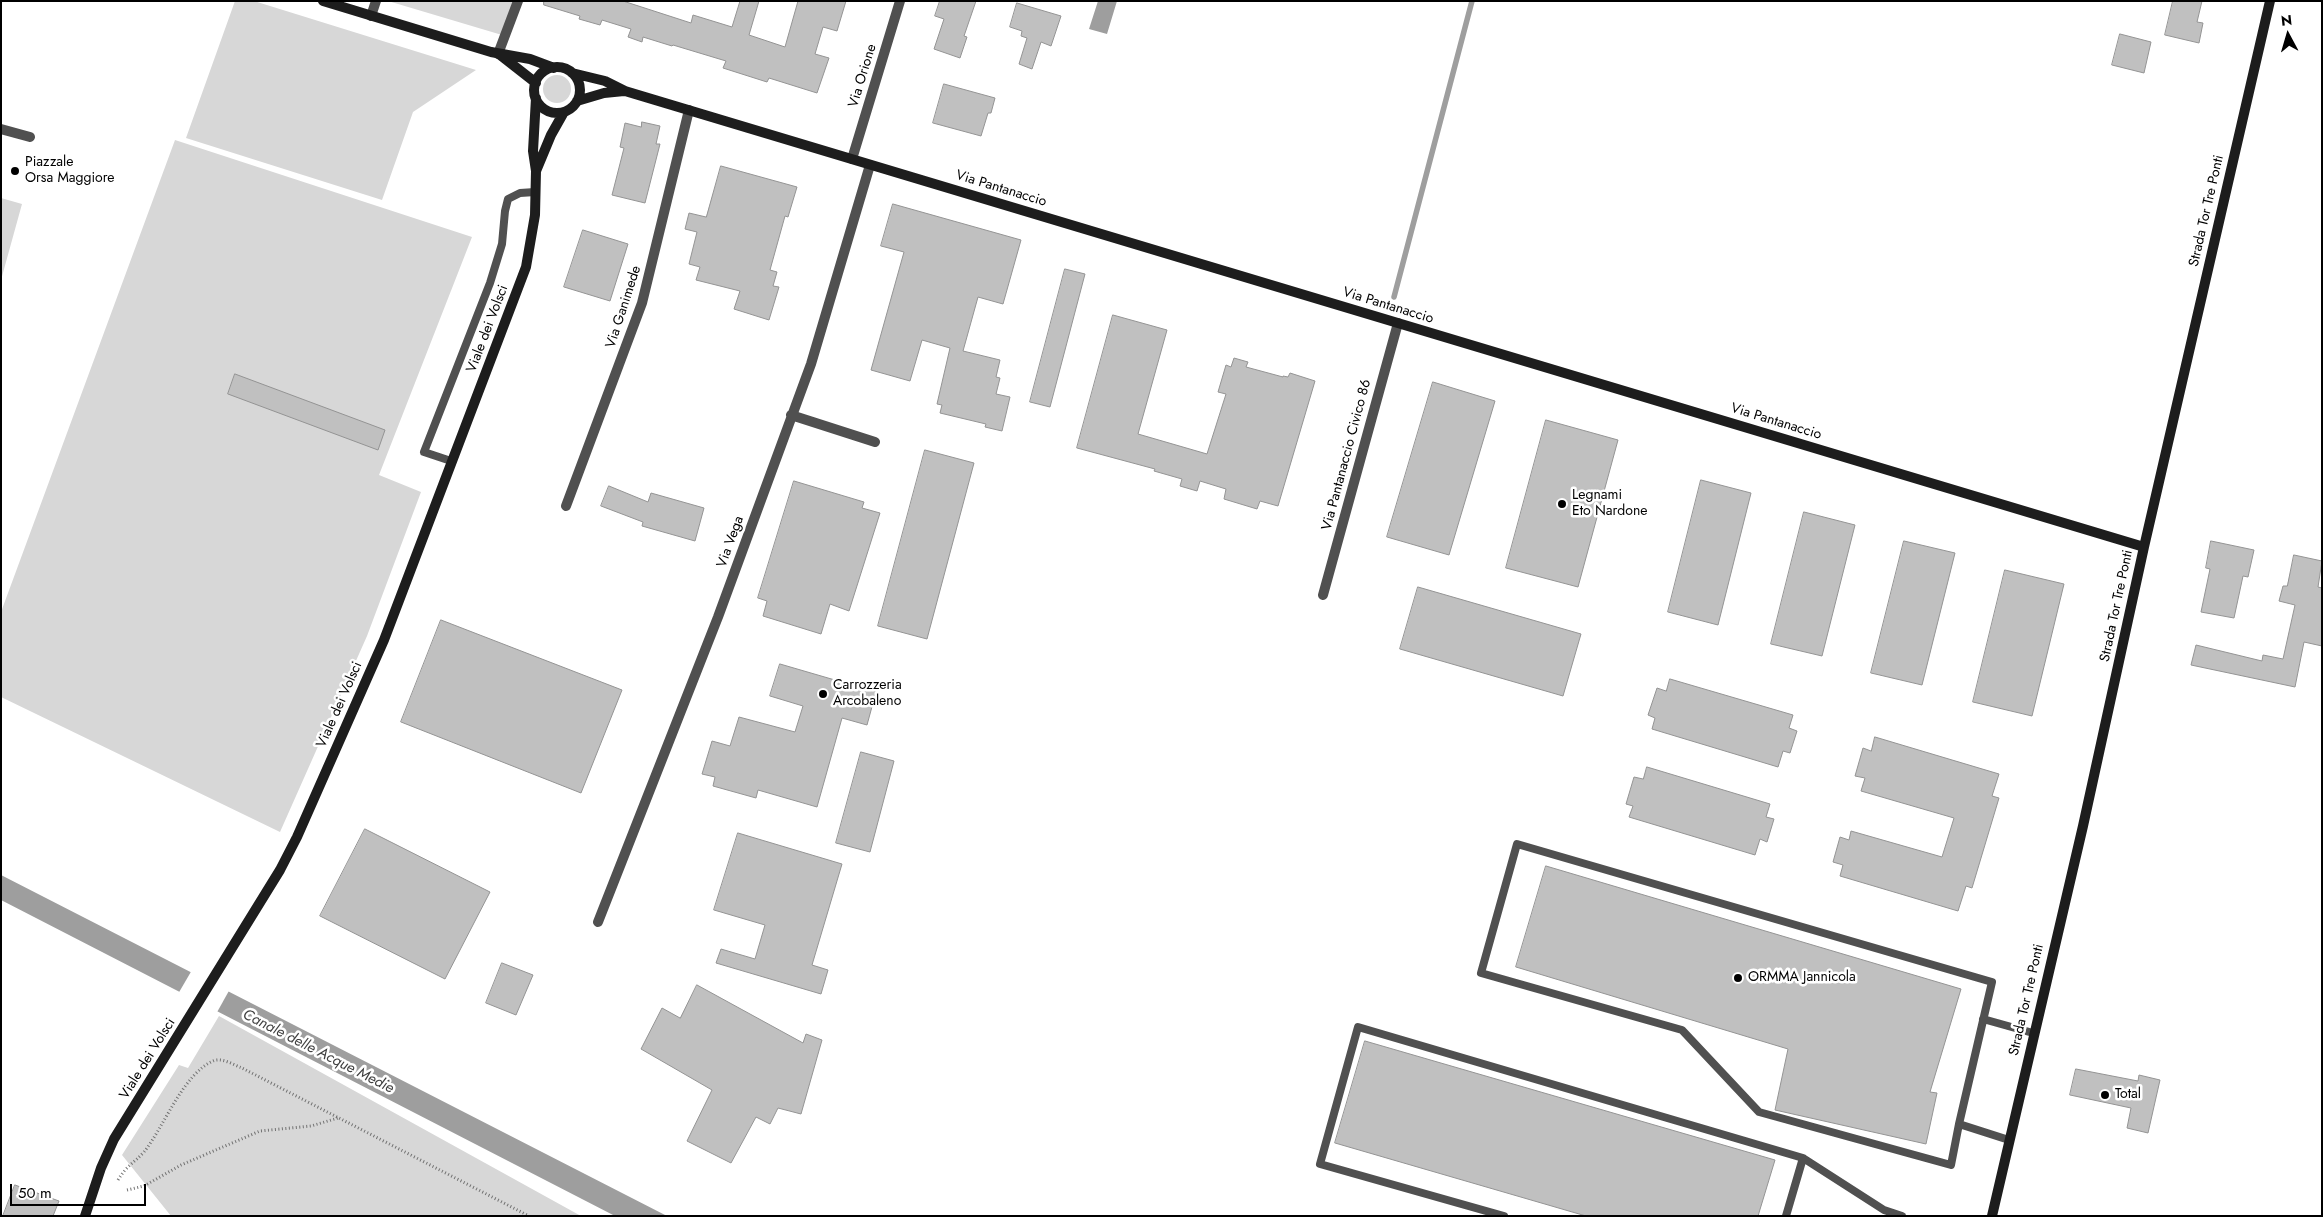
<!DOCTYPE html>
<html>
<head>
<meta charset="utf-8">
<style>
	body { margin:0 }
	#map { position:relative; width:2323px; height:1217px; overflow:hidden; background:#fff; font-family:Jost,sans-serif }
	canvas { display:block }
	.frame { position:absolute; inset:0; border:2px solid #000; pointer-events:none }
	.north { position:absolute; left:2263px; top:10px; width:50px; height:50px; -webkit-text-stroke:4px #fff; paint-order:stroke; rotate:354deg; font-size:14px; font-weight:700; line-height:20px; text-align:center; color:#000 }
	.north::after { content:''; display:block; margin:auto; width:18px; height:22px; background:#000; clip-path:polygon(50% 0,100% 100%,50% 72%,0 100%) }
	.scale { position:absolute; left:10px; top:1184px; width:136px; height:22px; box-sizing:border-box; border:2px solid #000; border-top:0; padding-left:6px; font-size:15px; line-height:18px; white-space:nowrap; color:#000; -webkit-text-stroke:4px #fff; paint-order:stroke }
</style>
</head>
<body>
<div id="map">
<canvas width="2323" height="1217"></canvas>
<div class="frame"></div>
<div class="north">N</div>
<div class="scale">50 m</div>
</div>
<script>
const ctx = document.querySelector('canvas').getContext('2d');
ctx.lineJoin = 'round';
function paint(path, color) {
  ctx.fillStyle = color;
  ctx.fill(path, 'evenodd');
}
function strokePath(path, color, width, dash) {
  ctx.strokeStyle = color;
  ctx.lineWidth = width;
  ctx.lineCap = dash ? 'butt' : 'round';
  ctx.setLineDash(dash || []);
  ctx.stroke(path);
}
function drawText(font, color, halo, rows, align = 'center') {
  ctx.font = font + ' Jost,sans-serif';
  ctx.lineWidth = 5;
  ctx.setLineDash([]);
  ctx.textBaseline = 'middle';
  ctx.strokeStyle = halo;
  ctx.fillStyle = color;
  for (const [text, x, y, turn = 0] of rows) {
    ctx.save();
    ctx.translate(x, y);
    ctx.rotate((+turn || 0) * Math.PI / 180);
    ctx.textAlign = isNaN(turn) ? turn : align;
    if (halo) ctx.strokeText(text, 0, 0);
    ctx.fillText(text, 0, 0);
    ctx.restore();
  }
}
const green = new Path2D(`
	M235,1H254L476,70L413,112L382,200L186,138Z
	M388,1H514L502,35Z
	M543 89a14 14 0 1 1 28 0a14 14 0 1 1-28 0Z
	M175,140L472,237L379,475L421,492L367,636L280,832L1,697V612Z
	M1,198L22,204L1,280Z
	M219,1016L581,1216H171L122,1155L179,1065L188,1068Z`);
const water = new Path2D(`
	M1098,1H1117L1107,34L1089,29Z
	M1,875L667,1216H615L1,900Z`);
const pier = new Path2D(`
	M192,970L230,989L216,1014L178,994Z`);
const stream = new Path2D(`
	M1394,297L1472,1`);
const building = new Path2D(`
	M544,1H623L691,23L693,15L732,27L740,1H759L749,35L785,47L798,1H846L837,31L823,27L815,54L829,58L817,93L769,78L767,82L723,68L726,61L673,45L672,46L643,37L642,42L628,37L631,29L602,20L600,25L579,19L580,16L544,5Z
	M940,1H976L964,36L967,37L960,58L934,49L944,19L935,16Z
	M2173,1H2202L2197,22L2203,23L2199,43L2165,35Z
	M1017,3L1061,16L1051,46L1041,42L1032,69L1019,64L1027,38L1021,36L1022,31L1010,27Z
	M2120,34L2151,42L2144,73L2112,65Z
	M944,84L995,98L991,113H988L981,136L933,123Z
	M642,122L660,126L656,144H660L645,203L612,195L624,148L620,147L625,123L641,127Z
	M721,166L797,187L788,217L785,216L770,270L777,272L773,286L779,287L769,320L734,309L740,291L696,280L700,267L689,264L697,232L685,229L689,213L706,217Z
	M893,204L1021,240L1003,304L978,297L963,351L1000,360L996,377L1000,378L996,394L1010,397L1002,431L985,427L986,424L940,413L942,405L937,404L950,348L922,340L910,381L871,370L904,252L881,246Z
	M583,230L628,244L610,301L564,287Z
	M1065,269L1085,274L1050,407L1030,402Z
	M1113,315L1167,330L1138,434L1207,454L1226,394L1218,392L1226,365L1231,367L1234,358L1248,362L1246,367L1283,377V376L1288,377L1290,373L1315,381L1278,506L1260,501L1257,509L1224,499L1226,489L1200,481L1197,491L1180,486L1182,479L1154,471L1155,469L1077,448Z
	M235,374L385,430L378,450L228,394Z
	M1433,382L1495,401L1449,555L1387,537Z
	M1546,420L1618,440L1578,587L1506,568Z
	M925,450L974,463L927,639L878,626Z
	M1701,480L1751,493L1718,625L1668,612Z
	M794,481L864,502L862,508L880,513L849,611L830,604L821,634L763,616L767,601L758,598Z
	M609,486L648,502L651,493L704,508L695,541L642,526L643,522L601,506Z
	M1804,512L1855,525L1822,656L1771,644Z
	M1904,541L1955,553L1922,685L1871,673Z
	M2211,541L2254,550L2248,577L2243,576L2234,618L2201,612L2210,569L2206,568Z
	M2294,555L2322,561L2318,587L2322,588V646L2304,642L2295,687L2191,665L2196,645L2262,661L2263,655L2283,659L2295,605L2279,601L2283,586H2287Z
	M2005,570L2064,584L2032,716L1973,702Z
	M1418,587L1581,634L1563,696L1400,649Z
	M441,620L622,690L581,793L401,722Z
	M780,664L876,692L867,725L842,718L817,807L758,790L756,798L713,786L715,777L702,774L712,741L730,746L739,717L795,732L803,706L770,696Z
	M1670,679L1793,715L1789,728L1797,731L1790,753L1783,751L1778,767L1652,729L1655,718L1648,715L1657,688L1666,691Z
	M1875,737L1999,774L1992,796L1999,798L1972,888L1966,886L1958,911L1840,876L1843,865L1833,862L1840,837L1849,840L1851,831L1942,857L1954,818L1861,791L1865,778L1855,776L1863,748L1871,751Z
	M861,752L894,761L870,852L836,843Z
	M1647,767L1770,804L1766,817L1774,819L1767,842L1760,839L1755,855L1629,817L1633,806L1626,804L1634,777L1643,779Z
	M365,829L490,892L445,979L320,916Z
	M738,833L842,864L812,965L828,970L821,994L716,963L721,949L755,959L765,925L714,910Z
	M1546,866L1961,989L1930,1092L1937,1093L1926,1144L1775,1110L1788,1049L1516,967Z
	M502,963L533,975L516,1015L486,1003Z
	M697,985L803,1043L806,1034L822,1040L801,1114L778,1108L770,1124L756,1117L731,1163L687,1141L712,1090L641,1049L662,1008L680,1018Z
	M1365,1041L1775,1160L1758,1216H1586L1335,1143Z
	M2076,1069L2138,1081L2139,1075L2160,1080L2148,1133L2127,1128L2131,1108L2070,1095Z
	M15,1185L59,1201L53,1216H3Z`);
const path = new Path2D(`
	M118,1180C127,1165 134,1163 144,1152C164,1127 183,1074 213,1061C222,1057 234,1065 242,1068L529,1216
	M127,1190L144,1186L181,1165L260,1131L311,1126L338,1118`);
const lane = new Path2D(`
	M451,461L424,452L490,283L502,244L505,211L508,199L520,193L535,192
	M1983,1019L2033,1033
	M1959,1124L1992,982L1517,844L1481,973L1682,1030L1759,1112L1951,1165L1959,1124L2009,1140
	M1504,1216L1320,1164L1358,1027L1803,1158L1884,1210L1902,1216
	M1786,1216L1803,1158`);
const street = new Path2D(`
	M371,16L376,1
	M498,54L518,1
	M1,129L30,137
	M852,159L900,1
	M791,415L875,442
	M566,506L642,303L689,110
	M1323,595L1398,323
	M598,922L718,617L811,364L870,165`);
const secondary = new Path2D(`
	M323,1L491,52L530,59L554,68
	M499,54L536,83
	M534 90a23 23 0 1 1 46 0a23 23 0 1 1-46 0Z
	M572,73L605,81L625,91L2144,547
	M577,101L604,93L624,91
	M536,171L551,135L564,112
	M85,1216L101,1168L114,1139L280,870L297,837L384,640L526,267L535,215L536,171L533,151L536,98
	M1992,1216L2083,826L2144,547L2270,1`);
const markers = [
	[15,171,5,"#000"],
	[1562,504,5,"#000"],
	[823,694,5,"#000"],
	[1738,978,5,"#000"],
	[2105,1095,5,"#000"]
];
const streetNames = [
	["Via Orione",863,76,-73],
	["Via Pantanaccio",1001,189,17],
	["Strada Tor Tre Ponti",2207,211,-77],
	["Via Pantanaccio",1388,306,17],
	["Via Ganimede",624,307,-72],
	["Viale dei Volsci",488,329,-69],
	["Via Pantanaccio",1776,422,17],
	["Via Pantanaccio Civico 86",1347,455,-75],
	["Via Vega",731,542,-70],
	["Strada Tor Tre Ponti",2117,606,-78],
	["Viale dei Volsci",340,705,-66],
	["Strada Tor Tre Ponti",2027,1000,-77],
	["Viale dei Volsci",148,1059,-58]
];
const poiNames = [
	["Piazzale",25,163],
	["Orsa Maggiore",25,179],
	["Legnami",1572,496],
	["Eto Nardone",1572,512],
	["Carrozzeria",833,686],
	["Arcobaleno",833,702],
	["ORMMA Jannicola",1748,978],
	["Total",2115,1095]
];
const waterNames = [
	["Canale delle Acque Medie",318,1052,27]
];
paint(green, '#d7d7d7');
paint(water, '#9e9e9e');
paint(pier, '#fff');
strokePath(stream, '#9e9e9e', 5.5);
paint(building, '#c0c0c0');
strokePath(building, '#949494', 1);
strokePath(path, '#727272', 3, [1, 2.5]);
strokePath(lane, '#505050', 8);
strokePath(street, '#505050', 10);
strokePath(secondary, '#1d1d1d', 10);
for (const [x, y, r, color] of markers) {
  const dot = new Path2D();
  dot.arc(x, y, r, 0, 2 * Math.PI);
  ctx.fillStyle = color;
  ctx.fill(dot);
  strokePath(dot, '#fff', 2);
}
drawText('14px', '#000', '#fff', streetNames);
drawText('14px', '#000', '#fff', poiNames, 'left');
drawText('italic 15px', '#3f3f3f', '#fff', waterNames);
</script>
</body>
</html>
